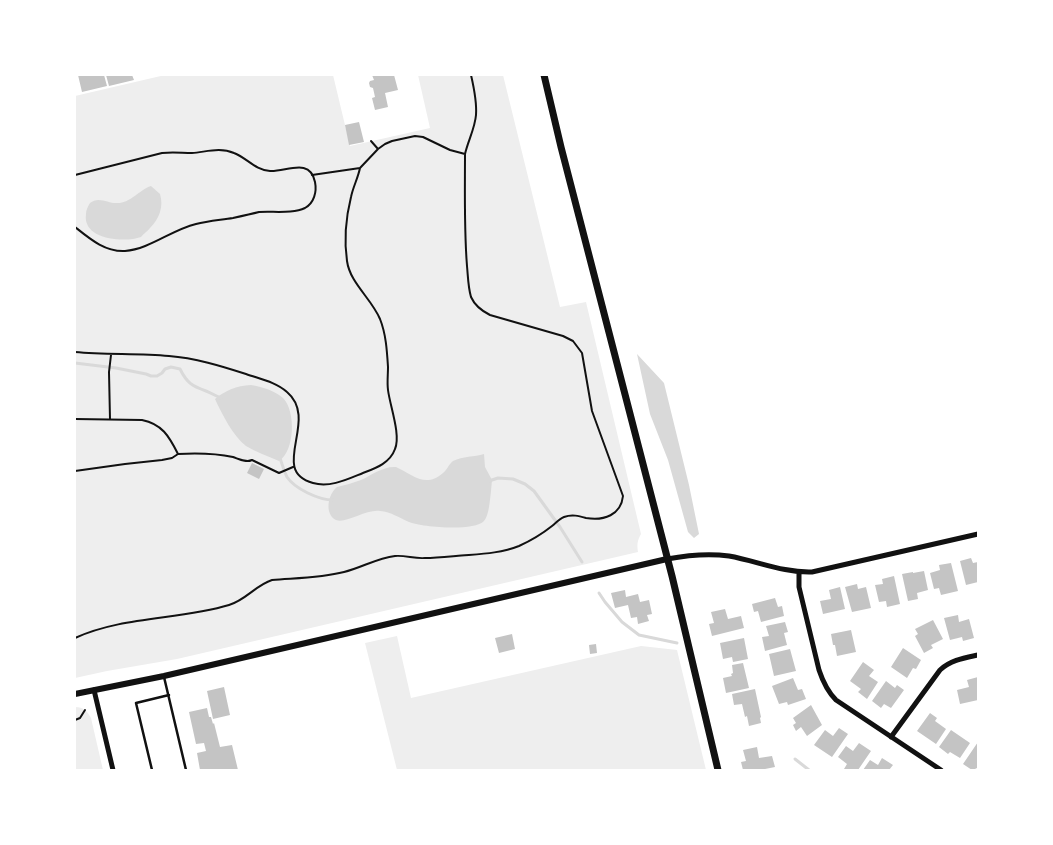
<!DOCTYPE html>
<html>
<head>
<meta charset="utf-8">
<style>
	body { margin:0 }
	#map { position:relative; width:1053px; height:845px; overflow:hidden; background:#fff; font-family:Rubik,sans-serif }
	canvas { display:block }
	.frame { position:absolute; inset:0; border:76px solid #fff; pointer-events:none }
</style>
</head>
<body>
<div id="map">
<canvas width="1053" height="845"></canvas>
<div class="frame"></div>
</div>
<script>
const ctx = document.querySelector('canvas').getContext('2d');
ctx.lineJoin = 'round';
function paint(path, color) {
  ctx.fillStyle = color;
  ctx.fill(path, 'evenodd');
}
function strokePath(path, color, width, dash) {
  ctx.strokeStyle = color;
  ctx.lineWidth = width;
  ctx.lineCap = dash ? 'butt' : 'round';
  ctx.setLineDash(dash || []);
  ctx.stroke(path);
}
const green = new Path2D(`
	M165,75H333L350,146L430,128L418,75H503L560,307L586,302L641,534C637,541 637,545 638,552L177,659L107,671L75,678V96Z
	M397,636L411,698L641,646L677,650L706,770H397L365,643Z
	M75,707C84,707 87,711 91,718L103,770H75Z`);
const water = new Path2D(`
	M151,186L160,194C164,207 159,219 150,228C147,232 144,233 141,237C125,243 82,240 86,214C86,210 88,206 90,203C98,196 108,203 116,203C130,204 139,190 151,186Z
	M637,354L664,383L689,485L699,534L694,538L688,532L668,460L650,414Z
	M251,385C262,387 274,390 283,398C296,411 295,451 279,461C268,456 256,452 246,446C233,436 222,414 215,399C226,390 236,386 251,385Z
	M484,454L485,467L492,480L491,491C490,499 489,516 484,521C474,532 421,527 409,522C400,518 391,512 380,511C366,509 346,524 336,520C324,514 328,494 337,487C345,485 353,483 361,480C372,475 383,466 396,467C412,474 425,489 443,473C447,470 449,464 453,461C463,456 474,457 484,454Z`);
const stream = new Path2D(`
	M75,363L116,368L146,374L151,376H157L162,373L165,369L171,367L180,369C187,383 192,386 206,391C211,393 216,396 221,398
	M280,458C282,464 284,471 287,477C295,489 319,500 333,500
	M489,481L498,478L513,479L525,484L534,491L560,527L582,562
	M599,593L605,602L622,622L639,635L677,643
	M795,759L809,770`);
const building = new Path2D(`
	M78,75H104L107,86L82,92Z
	M106,75H132L134,80L109,86Z
	M372,75H394L398,90L385,93L388,107L375,110L372,98L375,97L373,88L370,87L369,83L370,81L374,80Z
	M359,122L364,142L349,145L345,125Z
	M252,463L264,469L259,479L247,473Z
	M971,558L973,563L978,562V582L966,585L960,561Z
	M951,563L958,591L941,595L939,588L934,589L930,573L940,570L939,565Z
	M924,571L928,590L917,593L918,599L908,601L902,574L913,572V573Z
	M894,576L900,604L887,607L886,601L879,602L875,585L883,584L882,579Z
	M857,584L858,589L866,587L871,608L852,612L845,587Z
	M840,587L845,609L823,614L820,601L831,599L829,590Z
	M625,590L626,597L638,594L640,602L649,600L652,614L647,615L649,621L638,624L637,617L631,618L628,605L615,608L611,593Z
	M775,598L778,607L782,606L784,616L761,622L758,611L754,612L752,604Z
	M725,609L728,619L741,616L744,628L712,636L709,624L714,623L711,612Z
	M958,615L959,622L969,619L974,638L963,641L962,637L950,640L944,618Z
	M933,620L943,639L931,645L933,648L924,653L915,636L918,634L915,629Z
	M785,622L788,632L784,633L787,645L765,651L762,637L769,636L766,626Z
	M851,630L856,652L837,656L835,645H833L831,634Z
	M512,634L515,649L499,653L495,638Z
	M744,638L748,659L733,662L732,657L723,659L720,643Z
	M596,644L597,653L590,654L589,645Z
	M903,648L921,660L916,669L913,668L907,678L891,667Z
	M790,649L796,671L774,676L769,654Z
	M863,662L874,670L869,676L878,682L867,699L858,692L861,689L850,681Z
	M743,663L749,688L726,693L723,678L732,676L731,674L733,673L732,665Z
	M978,677V700L960,704L957,690L969,687L967,680Z
	M793,678L798,690L802,689L806,699L788,705L787,702L779,704L772,686Z
	M886,681L895,688L897,685L904,690L891,708L884,704L881,708L872,701Z
	M224,687L230,715L213,719L207,691Z
	M755,689L761,717L760,718L761,723L749,726L747,716L745,717L742,704L734,705L732,694Z
	M811,705L822,725L807,736L801,727L796,731L793,725L796,723L793,718Z
	M207,708L209,717H211L213,724L214,723L220,747L232,745L238,770H200L197,753L206,751L204,743L196,744L189,712Z
	M930,713L937,718L935,721L946,729L936,744L917,731Z
	M839,728L848,734L832,757L814,745L825,730L833,736Z
	M951,730L970,743L960,758L950,752L948,754L939,747Z
	M978,742V769L976,768L975,770H972L963,764Z
	M859,743L871,751L858,770H845L844,769L847,764L838,757L846,746L853,751Z
	M757,747L759,758L772,756L775,767L760,770H743L741,762L746,761L743,750Z
	M882,758L893,765L889,770H863L870,760L878,765Z`);
const path = new Path2D(`
	M371,141L378,149
	M360,168L378,149L385,144L392,141L415,136L423,137L450,150L465,154C468,141 475,128 476,115C477,102 474,88 471,75
	M75,175L162,153C173,152 182,153 192,153C206,152 220,147 234,153C247,158 255,170 270,171C286,172 310,157 315,182C317,192 314,203 305,208C293,214 273,211 259,212C251,214 242,216 233,218C221,220 208,221 196,224C171,230 150,249 125,251C105,252 90,239 75,227
	M75,352C106,355 138,353 169,356C195,358 221,366 246,374C260,379 276,382 287,392C320,420 268,471 313,483C330,488 348,479 363,473C376,468 390,463 395,449C401,435 390,406 388,390C387,382 388,375 388,367C387,351 386,334 380,319C371,298 350,283 347,261C344,240 346,217 351,197C353,187 358,178 360,168L312,175
	M75,419L142,420C162,424 169,436 178,454C196,453 214,453 233,457C239,459 246,463 252,460L279,473L293,467
	M110,419L109,372L111,355
	M75,471L125,464L162,460L172,458L178,454
	M75,638C123,616 179,620 229,605C246,600 256,585 272,580C296,578 321,578 344,572C361,568 377,558 395,556C405,555 415,559 425,558C435,558 445,557 456,556C477,554 499,554 519,546C530,541 542,534 552,526C556,523 559,519 564,517C572,514 579,516 586,518C604,521 621,515 623,496L592,411L582,353L573,341L563,336L490,315C482,311 475,306 471,297C468,287 468,276 467,266C464,229 465,191 465,154
	M75,720L80,718L85,710`);
const service = new Path2D(`
	M164,677L186,770
	M152,770L136,703L169,695`);
const minor = new Path2D(`
	M667,559C688,555 708,553 729,556C757,561 784,573 812,572L978,534
	M799,572V587L819,670C823,682 827,691 836,700L941,770
	M94,690L113,770
	M891,737L940,670C951,660 964,658 978,655`);
const tertiary = new Path2D(`
	M75,694L164,676L667,559`);
const secondary = new Path2D(`
	M544,75L561,147L672,576L718,770`);
paint(green, '#eee');
paint(water, '#d9d9d9');
strokePath(stream, '#d9d9d9', 3);
paint(building, '#c4c4c4');
strokePath(path, '#111', 2);
strokePath(service, '#111', 2.5);
strokePath(minor, '#111', 5);
strokePath(tertiary, '#111', 6);
strokePath(secondary, '#111', 7);
</script>
</body>
</html>
